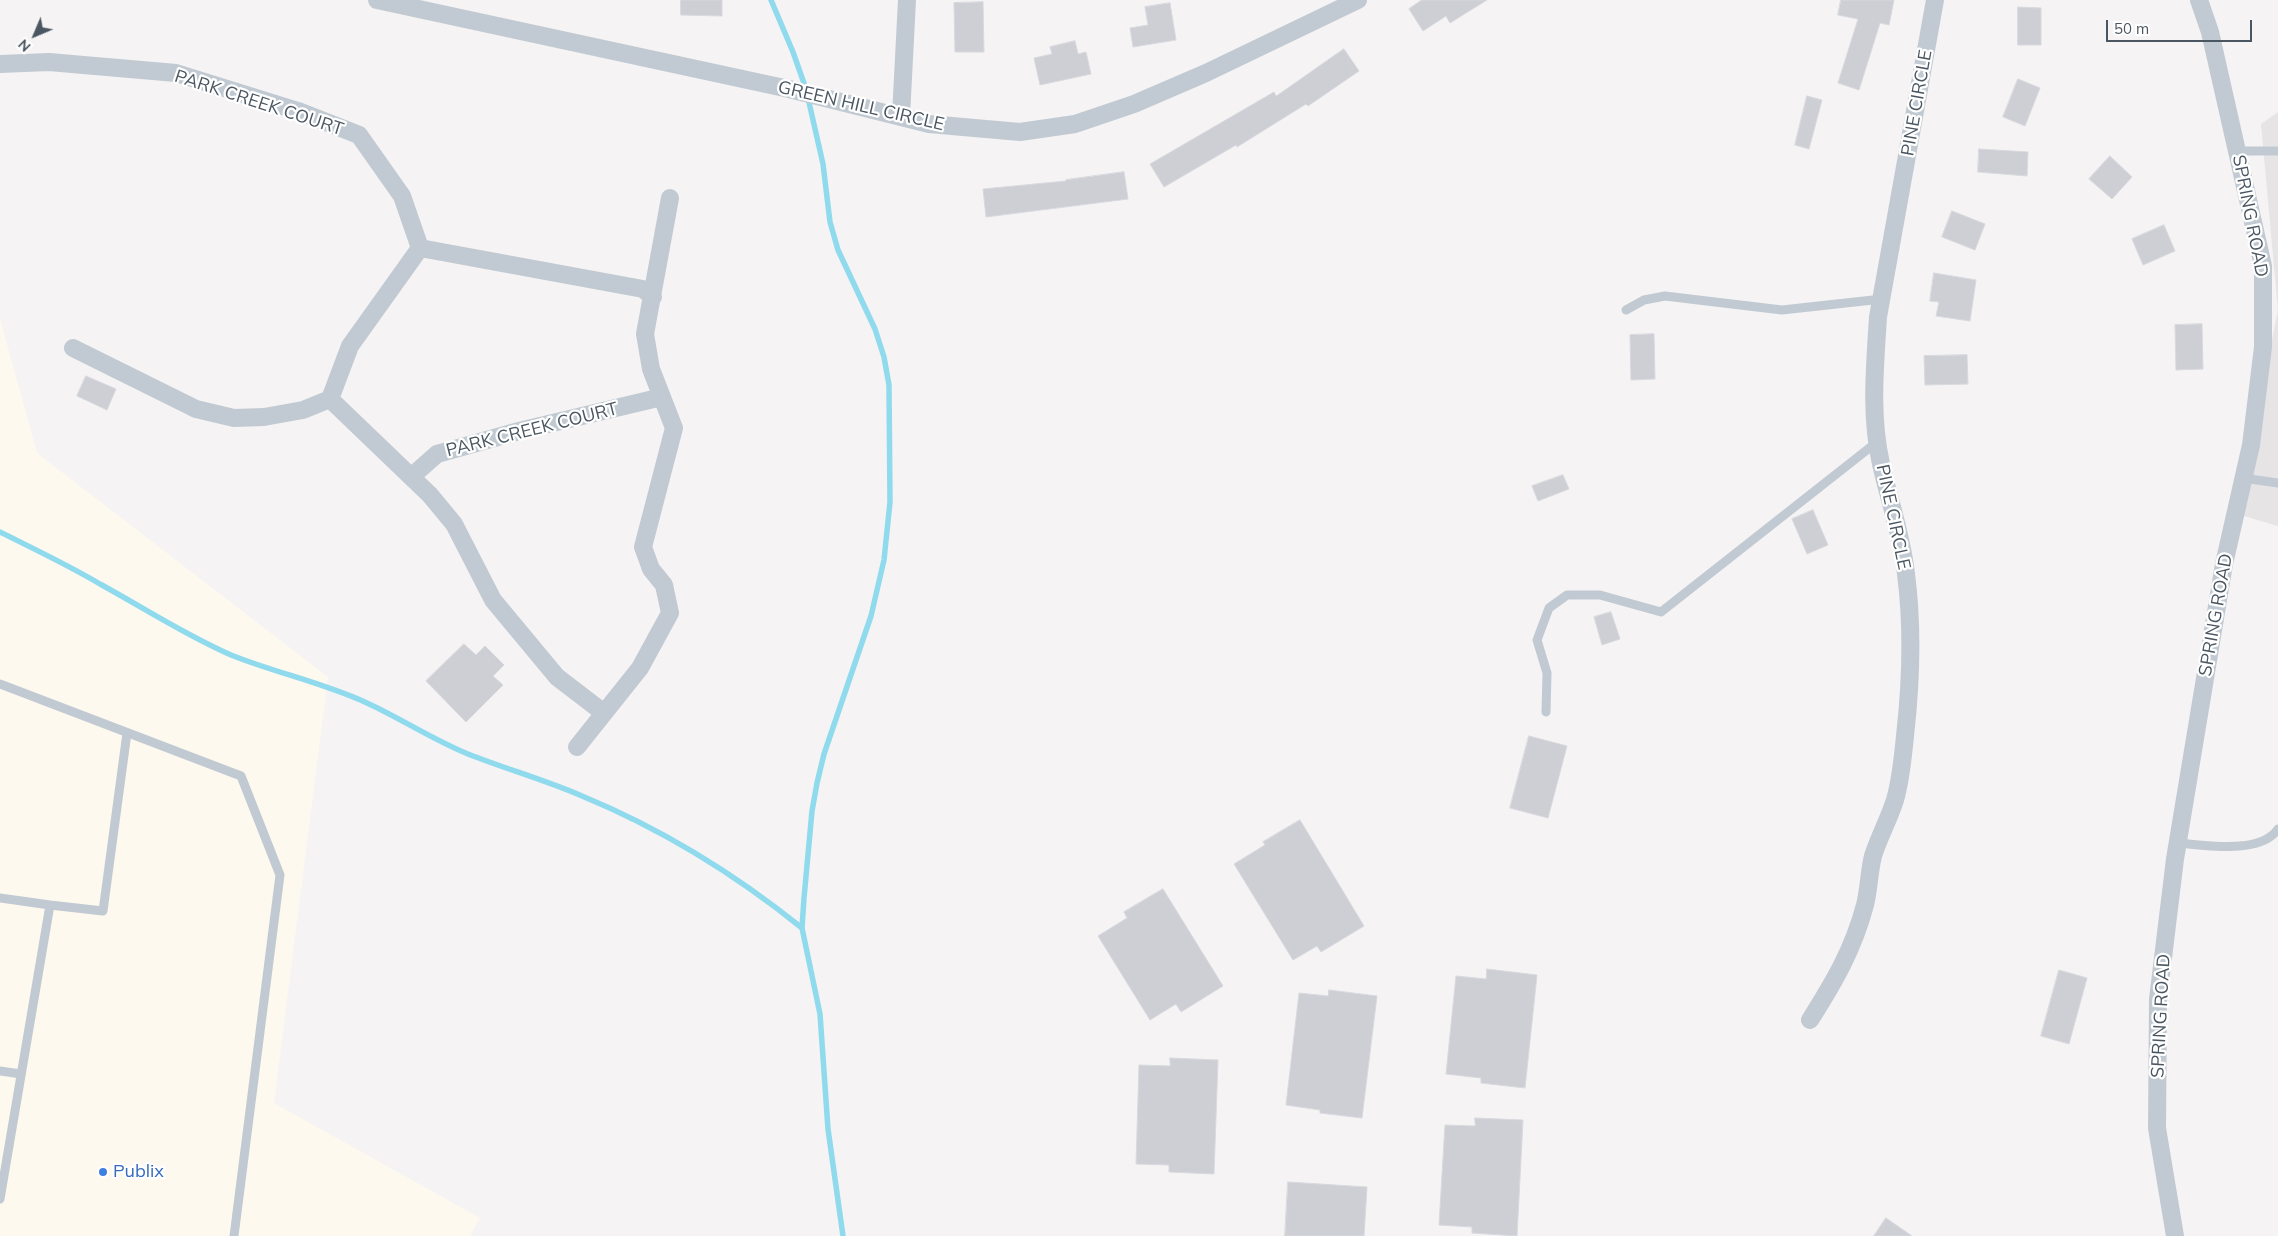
<!DOCTYPE html>
<html>
<head>
<meta charset="utf-8">
<style>
	body { margin:0 }
	#map { position:relative; width:2278px; height:1236px; overflow:hidden; background:#f5f3f3; font-family:Mulish,sans-serif }
	canvas { display:block }
	.north { position:absolute; left:10px; top:10px; width:50px; height:50px; -webkit-text-stroke:4px #fff; paint-order:stroke; rotate:225deg; font-size:14px; font-weight:700; line-height:20px; text-align:center; color:#4a5661 }
	.north::after { content:''; display:block; margin:auto; width:18px; height:22px; background:#4a5661; clip-path:polygon(50% 0,100% 100%,50% 72%,0 100%) }
	.scale { position:absolute; left:2106px; top:20px; width:146px; height:22px; box-sizing:border-box; border:2px solid #4a5661; border-top:0; padding-left:6px; font-size:15px; line-height:18px; white-space:nowrap; color:#4a5661; -webkit-text-stroke:4px #fff; paint-order:stroke }
</style>
</head>
<body>
<div id="map">
<canvas width="2278" height="1236"></canvas>
<div class="north">N</div>
<div class="scale">50 m</div>
</div>
<script>
const ctx = document.querySelector('canvas').getContext('2d');
ctx.lineJoin = 'round';
function paint(path, color) {
  ctx.fillStyle = color;
  ctx.fill(path, 'evenodd');
}
function strokePath(path, color, width, dash) {
  ctx.strokeStyle = color;
  ctx.lineWidth = width;
  ctx.lineCap = dash ? 'butt' : 'round';
  ctx.setLineDash(dash || []);
  ctx.stroke(path);
}
function drawText(font, color, halo, rows, align = 'center') {
  ctx.font = font + ' Mulish,sans-serif';
  ctx.lineWidth = 4.5;
  ctx.setLineDash([]);
  ctx.textBaseline = 'middle';
  ctx.strokeStyle = halo;
  ctx.fillStyle = color;
  for (const [text, x, y, turn = 0] of rows) {
    ctx.save();
    ctx.translate(x, y);
    ctx.rotate((+turn || 0) * Math.PI / 180);
    ctx.textAlign = isNaN(turn) ? turn : align;
    if (halo) ctx.strokeText(text, 0, 0);
    ctx.fillText(text, 0, 0);
    ctx.restore();
  }
}
const commercial = new Path2D(`
	M0,319L37,453L328,677L274,1103L480,1218L470,1236H0Z`);
const education = new Path2D(`
	M2278,112V526L2237,514L2278,310L2261,124Z`);
const stream = new Path2D(`
	M771,0L793,52L806,89
	M808,98L823,164L830,222L838,250L875,329L884,357L889,385L890,502L884,560L871,616L824,754L817,783L812,811L804,898L802,928L820,1014L828,1129L843,1236
	M0,532C34,549 68,565 100,584C144,608 185,635 231,655C276,673 324,683 367,703C402,719 433,740 468,754C506,769 545,780 582,796C662,829 735,874 802,928`);
const building = new Path2D(`
	M681,0H722V16L681,15Z
	M1422,0H1487L1450,23L1446,16L1423,31L1409,9Z
	M1841,0H1894L1889,25L1880,23L1859,90L1838,83L1858,19L1838,15Z
	M983,2L984,52H955L954,3Z
	M1170,3L1176,40L1133,47L1130,28L1148,25L1145,7Z
	M2018,7L2041,8V45H2018Z
	M1075,41L1078,54L1086,52L1091,74L1040,85L1034,58L1052,54L1050,47Z
	M1344,49L1359,71L1308,106L1306,104L1237,147L1236,145L1164,187L1150,164L1274,92L1276,96Z
	M2018,79L2040,88L2025,126L2003,117Z
	M1807,96L1822,100L1809,149L1795,145Z
	M1979,149L2028,152L2027,176L1978,172Z
	M2110,156L2132,177L2112,199L2089,179Z
	M1124,172L1128,199L986,217L983,189L1066,181V180Z
	M1952,211L1985,224L1975,250L1942,237Z
	M2164,225L2175,251L2143,265L2132,239Z
	M1934,273L1976,280L1970,321L1936,316L1939,302L1930,301Z
	M2202,324L2203,369L2176,370L2175,325Z
	M1654,334L1655,379L1631,380L1630,335Z
	M1967,355L1968,384L1925,385L1924,356Z
	M86,376L116,389L107,410L77,396Z
	M1563,475L1569,489L1538,501L1532,486Z
	M1813,510L1828,545L1807,554L1792,519Z
	M1611,612L1620,639L1602,645L1594,617Z
	M464,644L476,655L485,646L504,665L493,676L503,685L466,722L426,681Z
	M1529,736L1567,746L1548,818L1510,808Z
	M1300,820L1364,926L1321,952L1317,946L1293,960L1234,864L1265,845L1263,842Z
	M1163,889L1223,986L1181,1012L1176,1004L1150,1020L1098,936L1127,918L1124,912Z
	M1487,969L1537,975L1525,1088L1481,1083V1078L1446,1074L1456,976L1486,979Z
	M2059,970L2087,978L2069,1044L2041,1036Z
	M1329,990L1377,996L1362,1118L1320,1113V1110L1286,1105L1299,993L1328,996Z
	M1170,1058L1218,1060L1214,1174L1169,1172V1165L1136,1164L1139,1065L1170,1066Z
	M1475,1118L1523,1120L1517,1236L1472,1233V1227L1439,1225L1445,1125L1475,1126Z
	M1288,1182L1367,1187L1364,1236H1285Z
	M1886,1218L1912,1236H1874Z`);
const service = new Path2D(`
	M2237,151H2278
	M1626,310L1644,300L1665,296L1782,310L1882,299
	M2243,478L2278,483
	M0,684L241,776L280,875L234,1236
	M1546,712L1547,673L1537,640L1549,608L1567,595H1600L1661,612L1877,442
	M2178,843C2205,845 2260,855 2278,829
	M0,898L50,905L0,1199
	M50,905L103,911L127,733
	M0,1071L21,1074`);
const minor = new Path2D(`
	M377,0L789,89L929,124L1020,132L1075,124L1134,104L1206,73L1358,0
	M0,64L49,62L176,73L298,111L359,135L402,196L420,248
	M901,116L907,0
	M73,348L196,409L234,418L264,417L303,410L330,399L430,495L454,524L493,600L557,677L604,713
	M330,399L350,346L420,248L643,289L653,297
	M411,477L437,454L519,431L662,397
	M577,747L640,668L670,613L664,585L651,569L643,547L674,428L651,369L645,334L670,198
	M1810,1020C1834,982 1853,950 1865,905C1869,889 1869,872 1873,856C1879,837 1889,819 1895,800C1901,779 1903,757 1905,736C1911,683 1913,628 1906,574C1902,536 1889,500 1881,464C1870,415 1875,366 1878,317L1935,0
	M2175,1236L2157,1128L2158,999L2175,859L2224,564L2251,445L2263,347V266L2210,32L2199,0`);
const markers = [
	[103,1172,5,"#3f7fe0"]
];
const streetNames = [
	["PARK CREEK COURT",259,103,18],
	["PINE CIRCLE",1917,103,-80],
	["GREEN HILL CIRCLE",861,106,13],
	["SPRING ROAD",2250,216,79],
	["PARK CREEK COURT",532,430,-14],
	["PINE CIRCLE",1893,517,78],
	["SPRING ROAD",2216,615,-80],
	["SPRING ROAD",2161,1016,-87]
];
const shopNames = [
	["Publix",113,1172]
];
paint(commercial, '#fdf9ef');
paint(education, '#e6e4e5');
strokePath(stream, '#90daee', 5.5);
paint(building, '#cdcfd5');
strokePath(building, '#d7d9de', 1);
strokePath(service, '#c1cad2', 9);
strokePath(minor, '#c1cad2', 18);
for (const [x, y, r, color] of markers) {
  const dot = new Path2D();
  dot.arc(x, y, r, 0, 2 * Math.PI);
  ctx.fillStyle = color;
  ctx.fill(dot);
  strokePath(dot, '#fff', 2);
}
drawText('18px', '#4a5661', '#fff', streetNames);
drawText('18px', '#366cbe', '#fff', shopNames, 'left');
</script>
</body>
</html>
